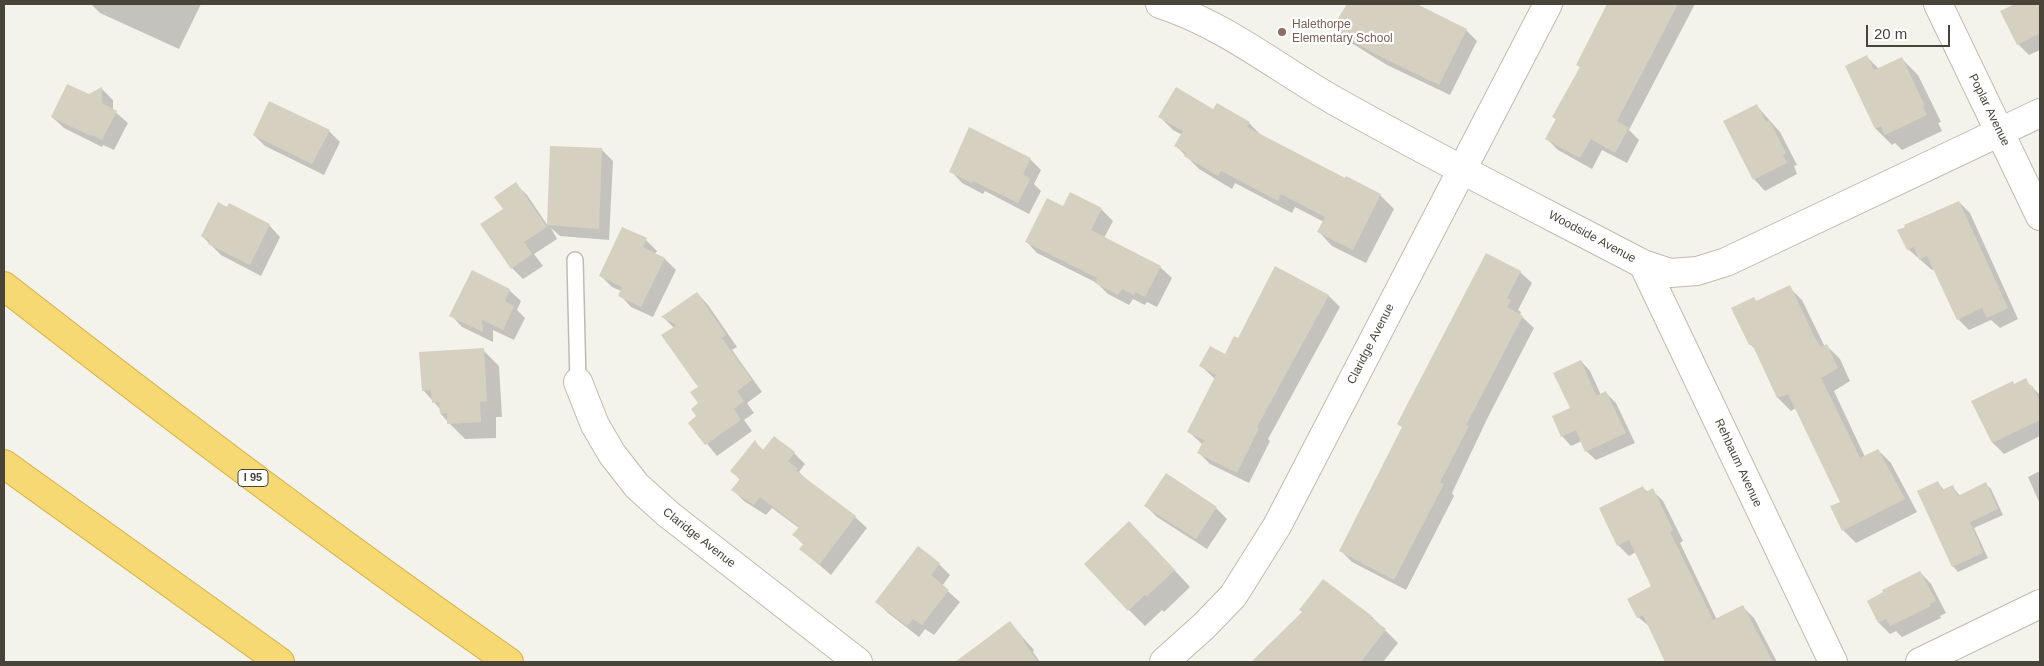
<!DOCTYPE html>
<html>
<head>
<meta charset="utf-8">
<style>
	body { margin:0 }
	#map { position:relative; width:2044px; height:666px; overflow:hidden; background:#f4f3eb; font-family:Arial,sans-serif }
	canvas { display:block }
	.frame { position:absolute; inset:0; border:5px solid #484439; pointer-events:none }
	.scale { position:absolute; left:1866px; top:25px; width:84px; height:22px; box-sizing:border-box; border:2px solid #484439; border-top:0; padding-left:6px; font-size:15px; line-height:18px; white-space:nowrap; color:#484439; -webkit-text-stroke:4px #fff; paint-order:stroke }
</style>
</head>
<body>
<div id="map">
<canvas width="2044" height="666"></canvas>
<div class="frame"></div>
<div class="scale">20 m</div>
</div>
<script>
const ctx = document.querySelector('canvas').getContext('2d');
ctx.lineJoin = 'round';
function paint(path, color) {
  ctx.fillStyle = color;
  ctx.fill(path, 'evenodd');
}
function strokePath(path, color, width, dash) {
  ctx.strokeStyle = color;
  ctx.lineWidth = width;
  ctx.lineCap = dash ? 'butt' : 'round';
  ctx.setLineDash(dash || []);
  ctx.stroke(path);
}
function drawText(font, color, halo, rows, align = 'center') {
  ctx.font = font + ' Arial,sans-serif';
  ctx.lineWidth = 4.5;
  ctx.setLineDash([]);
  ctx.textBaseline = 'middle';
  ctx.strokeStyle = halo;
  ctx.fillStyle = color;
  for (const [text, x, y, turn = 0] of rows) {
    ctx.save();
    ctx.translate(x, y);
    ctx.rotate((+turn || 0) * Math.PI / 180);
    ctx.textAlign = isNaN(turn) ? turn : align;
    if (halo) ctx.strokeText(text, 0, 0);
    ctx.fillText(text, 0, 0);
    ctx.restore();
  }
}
const shadow = new Path2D(`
	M91,4H201L179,49L100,13Z
	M1348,4H1393L1427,24L1466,30L1477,41L1450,95L1387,65L1345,39L1333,27Z
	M1608,4H1695L1629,130L1639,140L1627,163L1602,150L1592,169L1558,150L1547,139L1557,120L1553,117L1581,68L1577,65Z
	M2018,4H2040V50L2029,55L2018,44L2002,12Z
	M1867,57L1879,69L1902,59L1918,75L1941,122L1938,123L1942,131L1902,150L1895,143L1892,145L1876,129L1847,67Z
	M102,89L113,100V110L128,123L114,150L103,145L102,147L64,128L52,117Z
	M1756,105L1780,132L1797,165L1794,166L1797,174L1765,191L1754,179Z
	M1214,110L1249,123L1262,136L1346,180L1380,195L1394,209L1366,263L1332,246L1319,232L1324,222L1295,207L1292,213L1235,183L1232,189L1199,169L1176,146L1182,135L1173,130L1160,117Z
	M329,131L340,142L324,175L265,146L254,135Z
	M552,148L602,150L613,161L609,240L560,236L551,228L557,239L534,254L543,266L523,279L512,268L504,209L516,184L527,195L548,226Z
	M1030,159L1041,170L1034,184L1041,191L1029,214L985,191L983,194L962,183L951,171Z
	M1959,202L1970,213L2018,319L2000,328L1991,320L1969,330L1958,319L1934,269L1932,270L1908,249Z
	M1064,207L1101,209L1113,221L1104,238L1160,267L1172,278L1157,307L1147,302L1145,305L1133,299L1129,305L1108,294L1097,283L1037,253L1026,241Z
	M269,225L280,237L261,276L221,255L202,236Z
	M646,240L657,251L655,254L665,259L676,270L653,317L631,307L620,295L621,291L612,287L601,276Z
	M1520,272L1532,283L1518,310L1521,312L1520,315L1534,328L1488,417L1452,493L1454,496L1406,590L1352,562L1340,550L1403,428L1398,423Z
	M1789,287L1802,300L1825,347L1827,346L1840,359L1850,381L1834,391L1865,457L1878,450L1891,463L1917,512L1856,543L1843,530L1841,502L1796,408L1791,411L1778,398L1756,350L1750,344L1754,298L1757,302Z
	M509,290L521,301L517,310L525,318L514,340L493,330V342L462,327L451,315Z
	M697,293L708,305L737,347L732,350L762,392L747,403L754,413L744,420L752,431L717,456L690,423L698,416L700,404L699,387L674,328L663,317Z
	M1329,296L1340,307L1268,439L1270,441L1249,483L1210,464L1199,453L1203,445L1189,432L1215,379L1201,366L1225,355L1239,340Z
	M483,350L499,366L502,417H496V438L465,439L449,423L441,414V410L423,390Z
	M1581,361L1590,371L1601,395L1606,393L1616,403L1635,443L1596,460L1586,451L1582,441L1571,446L1562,436L1571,409Z
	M2025,380L2040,395V436L2004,454L1993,443L1973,402Z
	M755,442L764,451L794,453L805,464L799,472L808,481L855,517L867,528L831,575L801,549L804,545L794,535L799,528L772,508L766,515L744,501L733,490L740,480L732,471Z
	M2040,471V504L2028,477Z
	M1938,483L1944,490L1953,487L1960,496L1986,484L1991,489L2003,515L1974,528L1988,558L1958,572L1953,566Z
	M1643,488L1648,492L1652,490L1663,501L1683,541L1680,543L1717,620L1743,607L1754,618L1777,662H1661L1666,660L1650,627L1638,617L1628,599L1653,586L1636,552L1629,556L1618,545Z
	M1146,506L1216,508L1227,519L1207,549L1157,517Z
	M1146,539L1190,587L1164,612L1162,610L1145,626L1129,610Z
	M939,564L950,575L942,586L960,602L934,635L925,629L919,637L888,613L877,602Z
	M1920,572L1931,584L1946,613L1940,616L1941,618L1902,637L1896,631L1890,634L1879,623L1869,602Z
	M1371,616L1398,643L1383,662L1254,661Z
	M1009,622L1034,650L1033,652L1040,662H978L970,652Z`);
const building = new Path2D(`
	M1347,4H1417L1467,29L1439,85L1375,54L1332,28Z
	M1607,4H1678L1617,121L1629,128L1615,153L1591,139L1580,158L1545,139L1556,119L1552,117L1580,67L1576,65Z
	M2015,4H2040V33L2017,45L2000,11Z
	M1867,55L1874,70L1902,57L1925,106L1923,107L1927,115L1885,135L1881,126L1875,129L1845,66Z
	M67,84L89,94L102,87V103L117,111L102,140L92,135L91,136L51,117Z
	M1176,87L1213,109L1217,103L1250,122L1247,127L1345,178L1346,176L1381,194L1353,250L1317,232L1325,217L1281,194L1278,201L1221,171L1218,176L1184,156L1186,153L1174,146L1183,131L1158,117Z
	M269,101L330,130L312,164L253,135Z
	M1757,104L1766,122L1769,120L1786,153L1783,155L1787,163L1753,180L1723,121Z
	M969,127L1031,158L1023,174L1030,179L1018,203L973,181L972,183L949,172Z
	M550,146L602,148L599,229L547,225Z
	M516,182L547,227L524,242L532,254L511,269L480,224L503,209L494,197Z
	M1070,192L1102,208L1091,230L1161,266L1145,297L1135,292L1134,295L1122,289L1118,295L1095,283L1097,278L1025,242L1047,198L1063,206Z
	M1959,201L2008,308L1987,318L1982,308L1957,320L1927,256L1919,260L1914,247L1907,250L1897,230L1905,227L1904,225Z
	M218,202L227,207L229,203L270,224L250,265L208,244L210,241L201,236Z
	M622,227L647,238L643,247L665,258L641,307L618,296L622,287L599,276Z
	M1486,253L1521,271L1507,298L1511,300L1507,307L1523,316L1466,425L1469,426L1440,482L1444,484L1394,580L1339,551L1402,427L1397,424Z
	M1275,266L1329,295L1257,427L1259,428L1237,473L1197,453L1204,440L1187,432L1216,375L1199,366L1210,346L1225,354L1234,336L1238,338Z
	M472,270L510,289L505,301L514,306L503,330L482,320L483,332L449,316Z
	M1790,285L1815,338L1821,347L1827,344L1838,368L1821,378L1860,458L1878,449L1905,499L1842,531L1830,506L1840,502L1788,394L1777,398L1752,344L1749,345L1731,308L1754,297L1756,301Z
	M697,292L726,335L722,338L752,380L737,391L744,401L734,409L741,420L705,445L688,423L696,416L691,409L698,403L690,392L698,387L661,335L677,325L661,317Z
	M484,348L487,401L480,402L481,422L447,424V413L440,414L439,402L432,403L431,390L422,391L419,352Z
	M1581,360L1596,396L1606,391L1626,433L1585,452L1576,430L1561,437L1552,416L1570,408L1553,373Z
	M2026,378L2030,386L2032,385L2040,402V420L1992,443L1971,401L2013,381L2014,384Z
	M774,436L795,452L788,461L798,469L796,471L856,516L819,565L799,549L804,543L792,535L799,527L760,497L754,505L731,490L740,479L730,471L755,440L762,451Z
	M1166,473L1217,507L1196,539L1144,506Z
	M1938,481L1942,490L1953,485L1958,496L1986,482L1998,509L1970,522L1983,553L1952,567L1917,491Z
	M1643,486L1646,492L1653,488L1673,530L1670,532L1713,620L1743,605L1773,662H1665L1643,615L1637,618L1627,599L1651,586L1629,540L1617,546L1599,508Z
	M1129,521L1175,570L1147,596L1145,595L1128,611L1084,564Z
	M918,546L940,563L931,575L949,590L922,625L913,619L907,626L875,602Z
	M1920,571L1936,601L1930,604L1931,606L1890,626L1886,619L1878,623L1867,601L1883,592L1882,590Z
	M1323,579L1372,616L1370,617L1386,629L1361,662H1251L1302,612L1299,610Z
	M1010,621L1024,639L1023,640L1038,662H955Z`);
const lane = new Path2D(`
	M575,260L578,382`);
const street = new Path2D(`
	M1160,4C1225,25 1277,68 1335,101C1436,158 1540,210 1643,264L1670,273L1697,271L1726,262L2040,113
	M1938,4L2040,216
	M1643,264L1833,662
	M578,382L595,425L612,454L637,486L668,514L858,662
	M1164,662L1204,626L1233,596L1277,526L1548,4
	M1920,662L2040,604`);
const highway = new Path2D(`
	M4,286C169,415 337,542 509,662
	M4,464L280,662`);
const markers = [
	[1282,32,5,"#8d6e63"]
];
const shields = [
	[253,478,30]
];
const shieldNames = [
	["I 95",253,478]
];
const educationNames = [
	["Halethorpe",1292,25],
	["Elementary School",1292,39]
];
const streetNames = [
	["Poplar Avenue",1989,110,64],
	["Woodside Avenue",1592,237,28],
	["Claridge Avenue",1371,344,-63],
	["Rehbaum Avenue",1738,463,65],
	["Claridge Avenue",699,538,38]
];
paint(shadow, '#0003');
paint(building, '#d6d0c0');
strokePath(lane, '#c0bbad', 18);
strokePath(street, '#c0bbad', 30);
strokePath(highway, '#d7b042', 30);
strokePath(lane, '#fff', 15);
strokePath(street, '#fff', 28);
strokePath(highway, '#f7d973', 28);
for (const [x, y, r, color] of markers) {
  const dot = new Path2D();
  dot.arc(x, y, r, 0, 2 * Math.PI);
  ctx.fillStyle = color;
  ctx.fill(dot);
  strokePath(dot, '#fff', 2);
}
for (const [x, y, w] of shields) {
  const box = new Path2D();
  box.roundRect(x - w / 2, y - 8.5, w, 17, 4);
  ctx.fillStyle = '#fff';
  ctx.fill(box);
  strokePath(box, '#484439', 1);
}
drawText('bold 11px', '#484439', null, shieldNames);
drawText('12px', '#785e54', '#fff', educationNames, 'left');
drawText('12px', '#484439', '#fff', streetNames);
</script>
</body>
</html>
